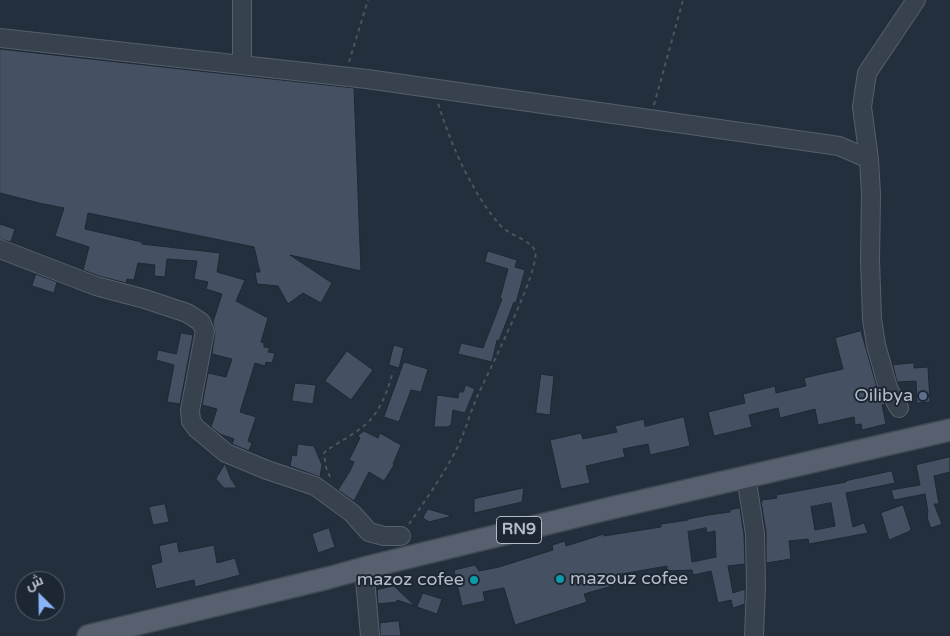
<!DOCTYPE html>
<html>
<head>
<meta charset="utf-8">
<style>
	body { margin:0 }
	#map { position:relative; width:950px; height:636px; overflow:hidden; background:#242f3e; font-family:"Varela Round",Cairo,sans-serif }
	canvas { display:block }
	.north { position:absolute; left:15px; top:571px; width:50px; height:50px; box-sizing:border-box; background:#1d2633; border:1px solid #59626f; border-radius:50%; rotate:337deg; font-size:14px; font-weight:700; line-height:20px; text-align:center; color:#b4bcc9 }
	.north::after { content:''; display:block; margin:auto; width:18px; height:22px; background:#8ab4f8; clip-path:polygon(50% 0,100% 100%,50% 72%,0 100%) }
</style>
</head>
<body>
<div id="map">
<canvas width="950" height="636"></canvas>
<div class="north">ش</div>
</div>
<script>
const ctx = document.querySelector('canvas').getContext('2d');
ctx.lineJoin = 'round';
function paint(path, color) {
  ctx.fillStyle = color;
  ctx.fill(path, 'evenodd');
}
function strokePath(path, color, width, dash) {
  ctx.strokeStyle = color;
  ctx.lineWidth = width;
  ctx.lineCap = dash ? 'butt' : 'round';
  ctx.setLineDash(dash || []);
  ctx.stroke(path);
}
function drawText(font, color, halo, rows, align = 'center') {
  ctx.font = font + ' "Varela Round",sans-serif';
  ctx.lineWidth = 4;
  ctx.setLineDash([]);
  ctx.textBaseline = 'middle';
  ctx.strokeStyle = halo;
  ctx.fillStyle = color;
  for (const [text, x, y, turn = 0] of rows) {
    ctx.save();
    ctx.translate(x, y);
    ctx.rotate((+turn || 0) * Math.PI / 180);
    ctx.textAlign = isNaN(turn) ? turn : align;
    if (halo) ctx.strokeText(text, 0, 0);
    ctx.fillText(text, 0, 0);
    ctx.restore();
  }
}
const building = new Path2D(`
	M0,49L354,88L361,271L290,255L332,283L321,303L303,293L288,304L278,286L257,284L255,272H260L254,247L88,213L85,229L142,242V244L220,253L217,272L245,280L236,301L268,318L261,342L264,343V347L270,348L268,352L275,353L272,363L266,362L265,366L255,363L240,412L256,417L248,441L252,443L249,451L232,444L234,439L220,434L211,427L217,409L202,405L208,373L226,377L232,359L212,354L215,332L213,322L222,294L206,289L208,282L194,279L197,261L167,259L165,277L154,276L155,265L138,263L134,280L127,279L126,283L99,276L83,270L89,247L55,236L64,208L39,203L0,193Z
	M0,224L15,229L11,242L0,239Z
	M488,251L517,260L515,267L525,270L516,303L514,302L499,341L497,340L492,362L458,354L461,343L483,348L502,299L500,298L508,269L485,262Z
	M36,274L57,282L54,293L32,286Z
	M861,331L878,391L885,404L882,405L886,424L862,430L861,424L855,425L854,417L818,425L815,409L780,418L778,408L749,415L752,427L714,436L708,412L745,403L743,394L775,386L776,393L806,386L804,378L843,369L835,338Z
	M181,333L193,335L180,404L167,402L174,365L156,360L158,350L176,354Z
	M394,345L404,348L399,368L389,365Z
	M347,351L373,370L351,400L325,381Z
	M404,362L428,369L421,392L411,390L399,422L384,417Z
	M914,363V368L928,367L930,402L917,403L916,381L897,382L893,365Z
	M541,374L554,376L550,415L536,413Z
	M295,383L316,385L313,404L292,401Z
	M466,385L475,389L465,413L453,410L451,425L447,427H434L437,395L458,398L459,392H463Z
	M684,417L690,446L650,455L648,444L623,449L625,457L586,466L590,483L561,489L550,440L581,433L583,439L617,432L615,426L644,419L645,426Z
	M364,431L378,438L380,433L401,445L393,464L394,465L384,481L369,472L354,501L338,490L350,471L354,462L349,460L360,438L358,436Z
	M298,444L314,446L322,465L320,477L290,466L292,455L296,456Z
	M950,457V472L934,476L939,504H934L942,524L931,528L927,518L928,517L927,513L928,512L925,494L894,500L891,490L920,485L916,465Z
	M225,464L231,479L237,488H224L216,479Z
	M892,471L895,483L846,493L853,527L864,523L868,533L809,544L808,539L789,541L791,559L766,563V532L761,502H762V500L777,498L776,495L846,482V481ZM831,503L835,526L815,530L811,507Z
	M524,488L522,502L474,513V499Z
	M165,504L169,522L153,525L149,507Z
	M903,505L911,529L910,530V531L889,540L881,513Z
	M740,508L744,535L745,564L728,566L733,593L745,589V604L733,608L731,600L718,603L711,571L693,575L692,570L667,571V566L616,575L619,584L584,594L587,602L515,625L504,588L483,592L485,601L462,606L454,570L475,565L479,571L499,567L553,550L552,545L565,541L566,546L604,534V536L661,527V524L688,520V519L708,515L730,512V510ZM706,528L707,533L715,531L716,557L692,562L688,532Z
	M428,509L452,516L429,522L423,518Z
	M329,528L335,547L318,553L312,534Z
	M177,542L179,552L214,545L217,563L235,558L240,575L195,587L194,580L156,589L151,565L162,562L159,546Z
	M394,586L415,606L397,600V602L378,604L377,590Z
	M423,593L442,599L437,614L417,607Z
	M399,621L401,636H380V623Z`);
const path = new Path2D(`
	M349,62L368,0
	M654,105L683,0
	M330,477L326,467L324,453L327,450C341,441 362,430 372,418C383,404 389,387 393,371
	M409,524C425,501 441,478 454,454C464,436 469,416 477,397C486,377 542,266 535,251C531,240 508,235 499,224C471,191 451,145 438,103`);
const minor = new Path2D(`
	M242,0V65
	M0,38L367,79L839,146L869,159
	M0,249L96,286L145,299L187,313L201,322L205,331L190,410L191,421L196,428L226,453L267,470L315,486L352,513L369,532L384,536H401
	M899,408L888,388L876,345L872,319L870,260L871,194L869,159L862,107L867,73L916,0
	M746,476L755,534L756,586L754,636
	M364,568L370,636`);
const major = new Path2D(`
	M88,636L328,578L364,568L607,509L950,430`);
const markers = [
	[923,396,5,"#5c6f8a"],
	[560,579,5,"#0f9aa8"],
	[474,580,5,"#0f9aa8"]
];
const shields = [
	[519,530,45]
];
const shieldNames = [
	["RN9",519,530]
];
const poiNames = [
	["Oilibya",913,396],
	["mazouz cofee",570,579,"left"],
	["mazoz cofee",464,580]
];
paint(building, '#455162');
strokePath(building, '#1f2835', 1);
strokePath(minor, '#565f6c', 20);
strokePath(major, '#414a57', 24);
strokePath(path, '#44595c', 2, [4, 4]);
strokePath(minor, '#38414e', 18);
strokePath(major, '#56606e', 21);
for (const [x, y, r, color] of markers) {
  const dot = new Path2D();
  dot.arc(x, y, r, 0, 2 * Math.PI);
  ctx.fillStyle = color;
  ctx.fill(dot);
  strokePath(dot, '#1d2633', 2);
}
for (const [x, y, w] of shields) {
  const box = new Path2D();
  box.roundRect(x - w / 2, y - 13.5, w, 27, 4);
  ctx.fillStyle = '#1d2633';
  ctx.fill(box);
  strokePath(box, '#b4bcc9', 1);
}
drawText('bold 16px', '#b4bcc9', null, shieldNames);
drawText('18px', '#b4bcc9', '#1d2633', poiNames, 'right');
</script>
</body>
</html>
